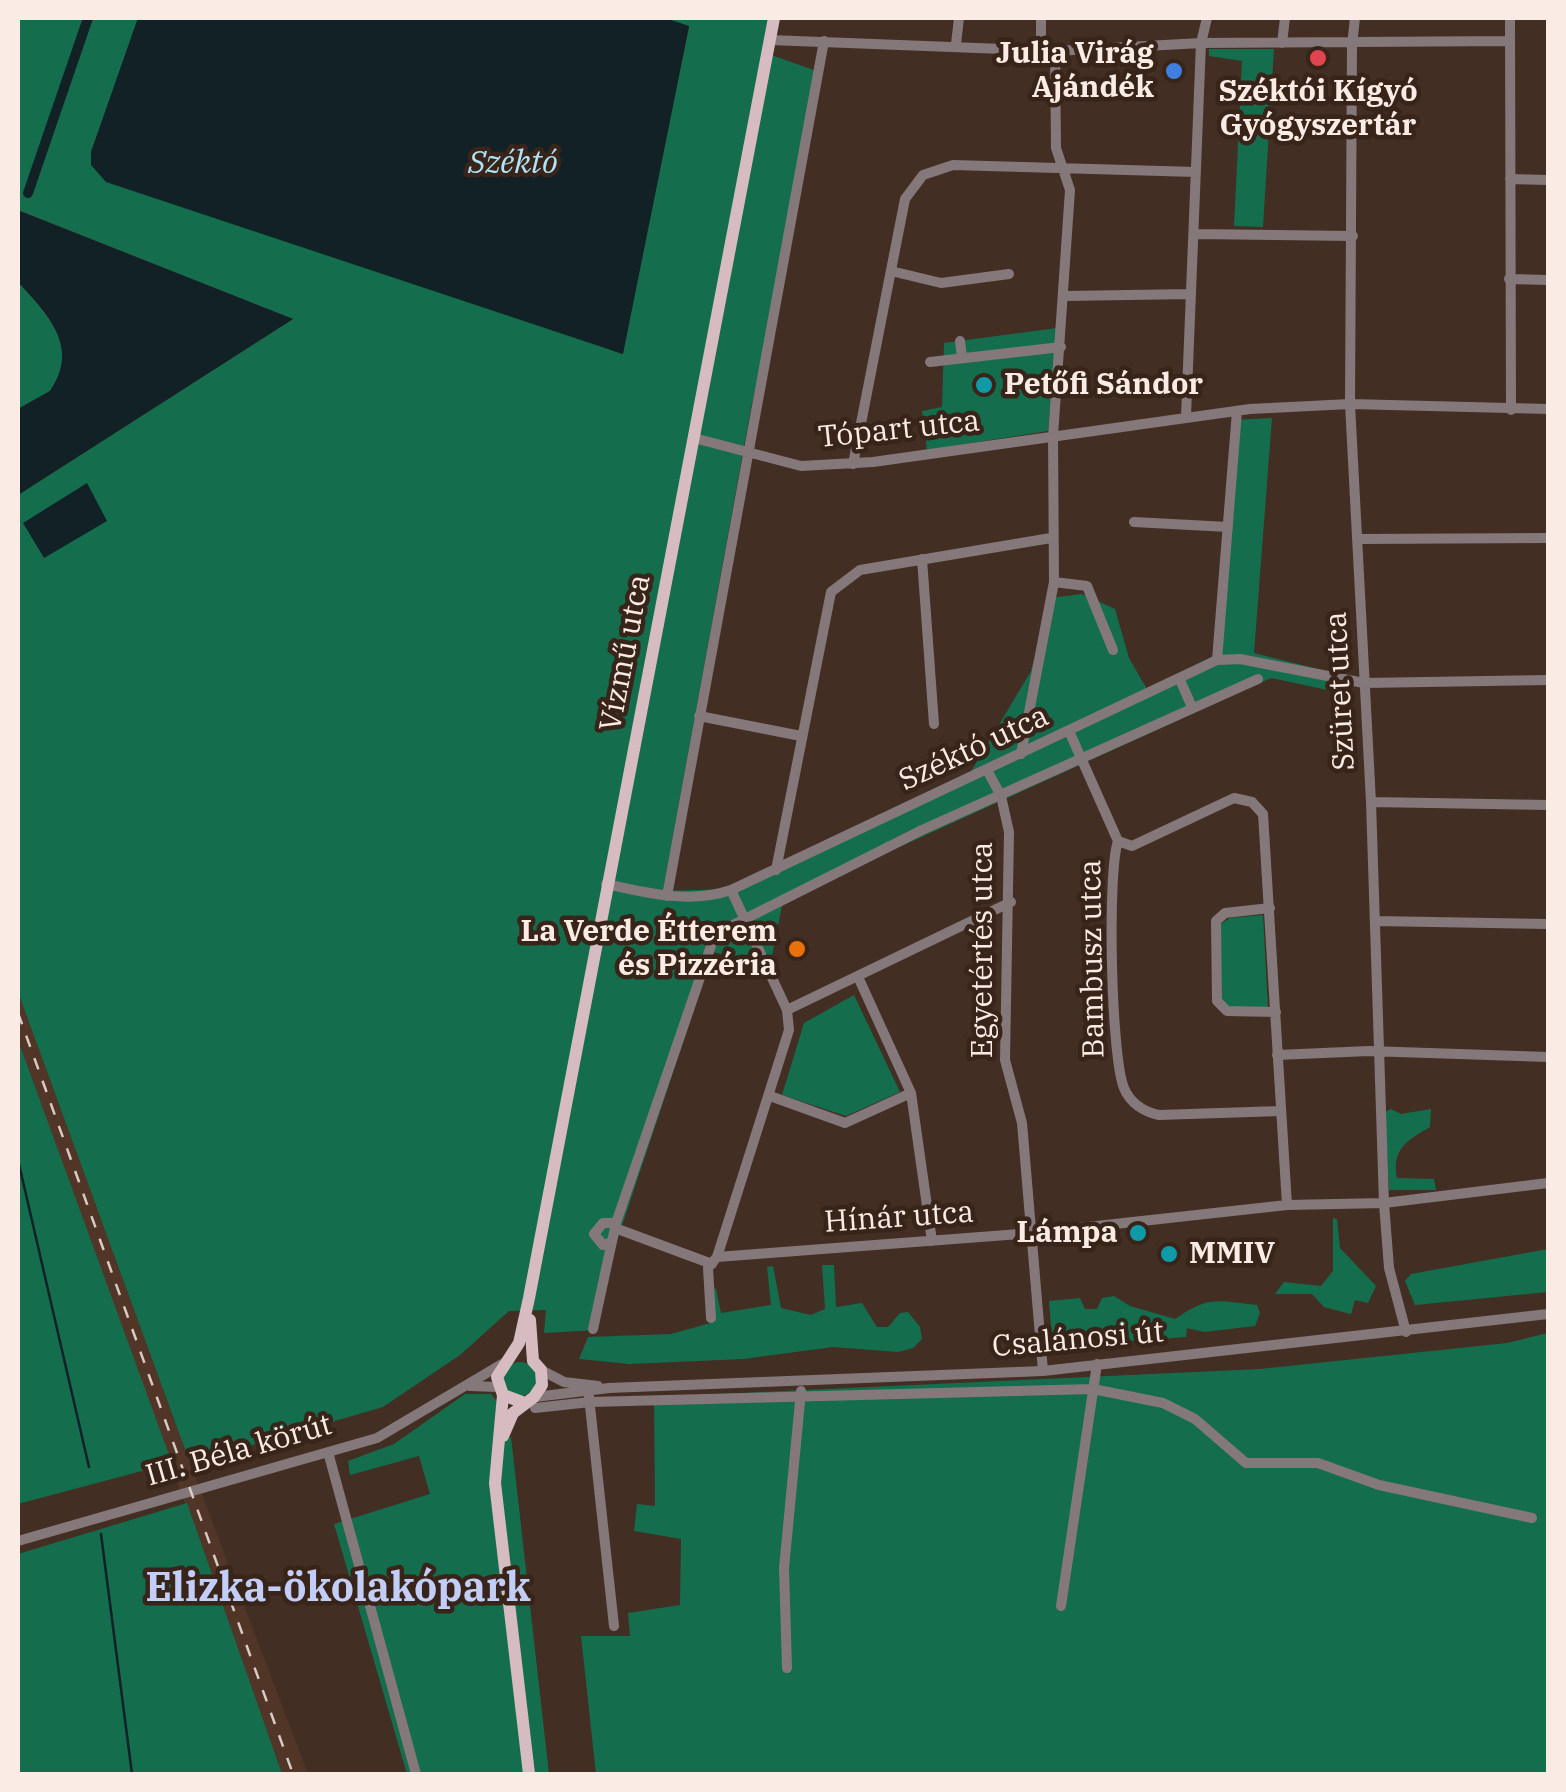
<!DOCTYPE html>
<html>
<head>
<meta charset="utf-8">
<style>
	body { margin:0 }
	#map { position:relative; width:1566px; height:1792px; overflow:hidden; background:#432e24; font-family:"IBM Plex Serif",serif }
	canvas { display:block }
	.frame { position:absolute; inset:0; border:20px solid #faece5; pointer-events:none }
</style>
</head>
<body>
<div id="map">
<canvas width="1566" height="1792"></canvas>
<div class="frame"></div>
</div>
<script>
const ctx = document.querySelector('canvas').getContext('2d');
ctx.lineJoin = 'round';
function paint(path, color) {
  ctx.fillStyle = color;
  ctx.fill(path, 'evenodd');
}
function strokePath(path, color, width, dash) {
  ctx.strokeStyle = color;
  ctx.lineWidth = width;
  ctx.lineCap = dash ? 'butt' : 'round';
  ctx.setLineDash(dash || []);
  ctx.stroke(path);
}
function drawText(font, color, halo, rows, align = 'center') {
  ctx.font = font + ' "IBM Plex Serif",serif';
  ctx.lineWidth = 9;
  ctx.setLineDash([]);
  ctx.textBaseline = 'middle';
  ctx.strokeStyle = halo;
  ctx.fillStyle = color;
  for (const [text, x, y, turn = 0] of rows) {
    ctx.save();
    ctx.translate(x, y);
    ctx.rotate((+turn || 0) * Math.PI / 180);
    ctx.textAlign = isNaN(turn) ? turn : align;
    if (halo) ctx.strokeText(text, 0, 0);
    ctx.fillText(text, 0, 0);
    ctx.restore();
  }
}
const built = new Path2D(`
	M18,992L190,1463L308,1774H282L18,1040Z`);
const green = new Path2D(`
	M18,18H138L91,152L622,354L689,27L665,18H770L763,52L822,73L751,408L663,891L727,889L969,775L1031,671L1050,598L1082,594L1115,609L1129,658L1148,691L1213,656L1233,420L1272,418L1254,653L1350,677L1351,695L1271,678L783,900L770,966L713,952L611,1259L598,1330L544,1333L546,1310L509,1311L460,1355L383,1407L190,1463L18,992V495L293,319L18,210Z
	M1209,49H1274L1263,227L1234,226L1242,61L1209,56Z
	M18,282C47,314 81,347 50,391L18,409Z
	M1057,328L1048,431L927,450L922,411L942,407L944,343Z
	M1263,915L1268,1008L1230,1009L1222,1002L1219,925L1230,918Z
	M854,995L900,1092L846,1116L782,1095L804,1023Z
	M18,1040L172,1463L18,1504Z
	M1391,1109L1401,1114L1431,1109L1430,1127C1407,1140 1391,1150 1397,1178L1434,1179L1436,1190H1389L1385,1112Z
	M1333,1218L1337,1219L1340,1248L1376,1286L1368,1303L1355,1300L1351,1314L1324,1307L1312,1294H1275L1284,1282L1321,1286L1333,1271Z
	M1548,1249V1292L1415,1305L1405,1281L1411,1274Z
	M822,1265H834L836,1307L862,1303L877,1327H888L900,1313L908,1312L920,1327L922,1339L913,1348L898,1352L833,1347L743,1359L629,1364L579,1359L588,1337L671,1334L714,1322L712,1288L716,1289L721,1313L771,1305L767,1267L773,1266L781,1308L811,1315L825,1309Z
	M1114,1296L1130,1306L1175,1319C1208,1296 1216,1300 1257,1305L1260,1313L1255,1326L1204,1332L1187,1328L1186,1337L1062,1346L1052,1338L1049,1301L1080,1298L1085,1309H1097L1102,1298Z
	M1548,1333V1774H596L581,1636H630L628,1613L680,1605L681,1539L634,1531L637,1504L655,1506L654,1397L1260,1369L1507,1343Z
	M503 1379a17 17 0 1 1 34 0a17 17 0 1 1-34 0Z
	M465,1394H491L499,1404L498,1441L511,1437L549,1774H407L334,1524L430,1494L419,1456L350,1475L348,1461L394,1444Z
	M187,1503L282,1774H18V1554Z`);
const water = new Path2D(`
	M138,18H665L689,26L623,354L106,182L91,165V152Z
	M18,210L22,212L293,319L18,495V409L50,391C81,347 47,313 18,282Z
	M87,483L107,521L44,558L23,523Z`);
const stream = new Path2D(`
	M18,1160L89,1467
	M101,1534L132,1774`);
const canal = new Path2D(`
	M28,193L88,18`);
const minor = new Path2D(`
	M1355,18L1352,45L1350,404L1371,802L1384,1203L1389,1268L1406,1332
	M1510,18L1511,410
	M770,40L1055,51L1201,43L1510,41
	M1282,43L1285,18
	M956,44L959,18
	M1041,50V18
	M1510,179L1548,180
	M1196,234L1353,236
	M891,271L941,283L1009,274
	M1509,279L1548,280
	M1065,296L1191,294
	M960,341L962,358
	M930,362L1061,347
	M1186,416L1201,43L1207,18
	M694,438L801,466L873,462L1250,409L1350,404L1548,409
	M853,464L905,199L923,175L953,165L1196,172
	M1134,522L1228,527
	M1360,539L1548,538
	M922,559L934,724
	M1054,582L1087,586L1113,650
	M1217,660L1237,411
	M1180,680L1192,707
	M699,716L801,736
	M1069,731L1118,841C1107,873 1111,1057 1124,1088C1130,1103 1144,1112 1159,1115L1281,1111
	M1021,754L1054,582L1053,436L1070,190L1056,148L1055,51
	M987,770L1001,796L1009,832L1005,1060L1022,1123L1043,1371
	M1371,802L1548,805
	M1118,841L1132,846L1234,798L1252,802L1263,814L1287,1205
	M776,870L831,592L860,570L1051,538
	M606,884C646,893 690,904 731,890L1217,660L1240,659L1364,683L1548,680
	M667,896L824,41
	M1270,908L1225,913L1216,921L1217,1001L1227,1011L1276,1012
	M1375,921L1548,924
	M859,979L911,1093L932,1241
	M787,1010L1011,902
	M1277,1055L1369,1051L1548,1057
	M770,1096L845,1123L911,1093
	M615,1228L712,1264
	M612,1242L603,1245L594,1234L603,1223H616
	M717,1257L1033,1233L1287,1205L1384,1203L1548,1183
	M711,1318L708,1268L717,1257L789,1030L787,1010L731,890
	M593,1329L616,1223L715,934L922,830L1258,679
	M541,1370L564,1382L598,1386
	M470,1386L498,1387
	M535,1397L609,1388L1043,1371L1548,1314
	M589,1397L614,1626
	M535,1408L590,1402L1093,1389L1163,1403L1195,1419L1246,1463H1318L1379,1485L1532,1518
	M328,1452L416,1774
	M18,1541L377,1438L502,1364
	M1061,1606L1097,1364
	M787,1668L784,1568L801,1391`);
const major = new Path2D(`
	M503,1395L495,1483L529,1774
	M522,1402L503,1395L497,1377L519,1343L529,1298L774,18
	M503,1436L513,1413L534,1397L542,1385L541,1370L533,1361L530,1320`);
const rail = new Path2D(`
	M18,1013L293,1774`);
const markers = [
	[1318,58,10,"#e0444e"],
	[1174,71,10,"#3f7fe0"],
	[984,385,10,"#0f9aa8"],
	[797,949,10,"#e8710a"],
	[1138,1233,10,"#0f9aa8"],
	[1169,1254,10,"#0f9aa8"]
];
const poiNames = [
	["Julia Virág",1154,54],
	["Ajándék",1154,88],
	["Széktói Kígyó",1318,92,"center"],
	["Gyógyszertár",1318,126,"center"],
	["Petőfi Sándor",1004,385,"left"],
	["La Verde Étterem",777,932],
	["és Pizzéria",777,966],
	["Lámpa",1118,1233],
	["MMIV",1189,1254,"left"]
];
const streetNames = [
	["Tópart utca",899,430,-6],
	["Vízmű utca",626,653,-79],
	["Szüret utca",1341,691,-93],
	["Széktó utca",974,749,-25],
	["Egyetértés utca",983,950,-90],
	["Bambusz utca",1093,959,-91],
	["Hínár utca",899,1218,-4],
	["Csalánosi út",1078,1340,-5],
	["III. Béla körút",239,1451,-16]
];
const waterNames = [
	["Széktó",513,164]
];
const districtNames = [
	["Elizka-ökolakópark",338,1589]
];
paint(built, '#513527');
paint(green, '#146e4d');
paint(water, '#112126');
strokePath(stream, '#112126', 2.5);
strokePath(canal, '#112126', 10);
strokePath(minor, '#85787a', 10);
strokePath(major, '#d6bbc0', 12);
strokePath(rail, '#d9cac3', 2.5, [12, 12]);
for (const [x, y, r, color] of markers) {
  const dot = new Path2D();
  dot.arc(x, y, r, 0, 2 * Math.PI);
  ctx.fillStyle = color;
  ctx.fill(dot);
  strokePath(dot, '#39241a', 4);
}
drawText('bold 30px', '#faece5', '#39241a', poiNames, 'right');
drawText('30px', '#faece5', '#39241a', streetNames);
drawText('italic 32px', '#aee4f7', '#39241a', waterNames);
drawText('bold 40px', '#c2cef8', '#39241a', districtNames);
</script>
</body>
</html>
